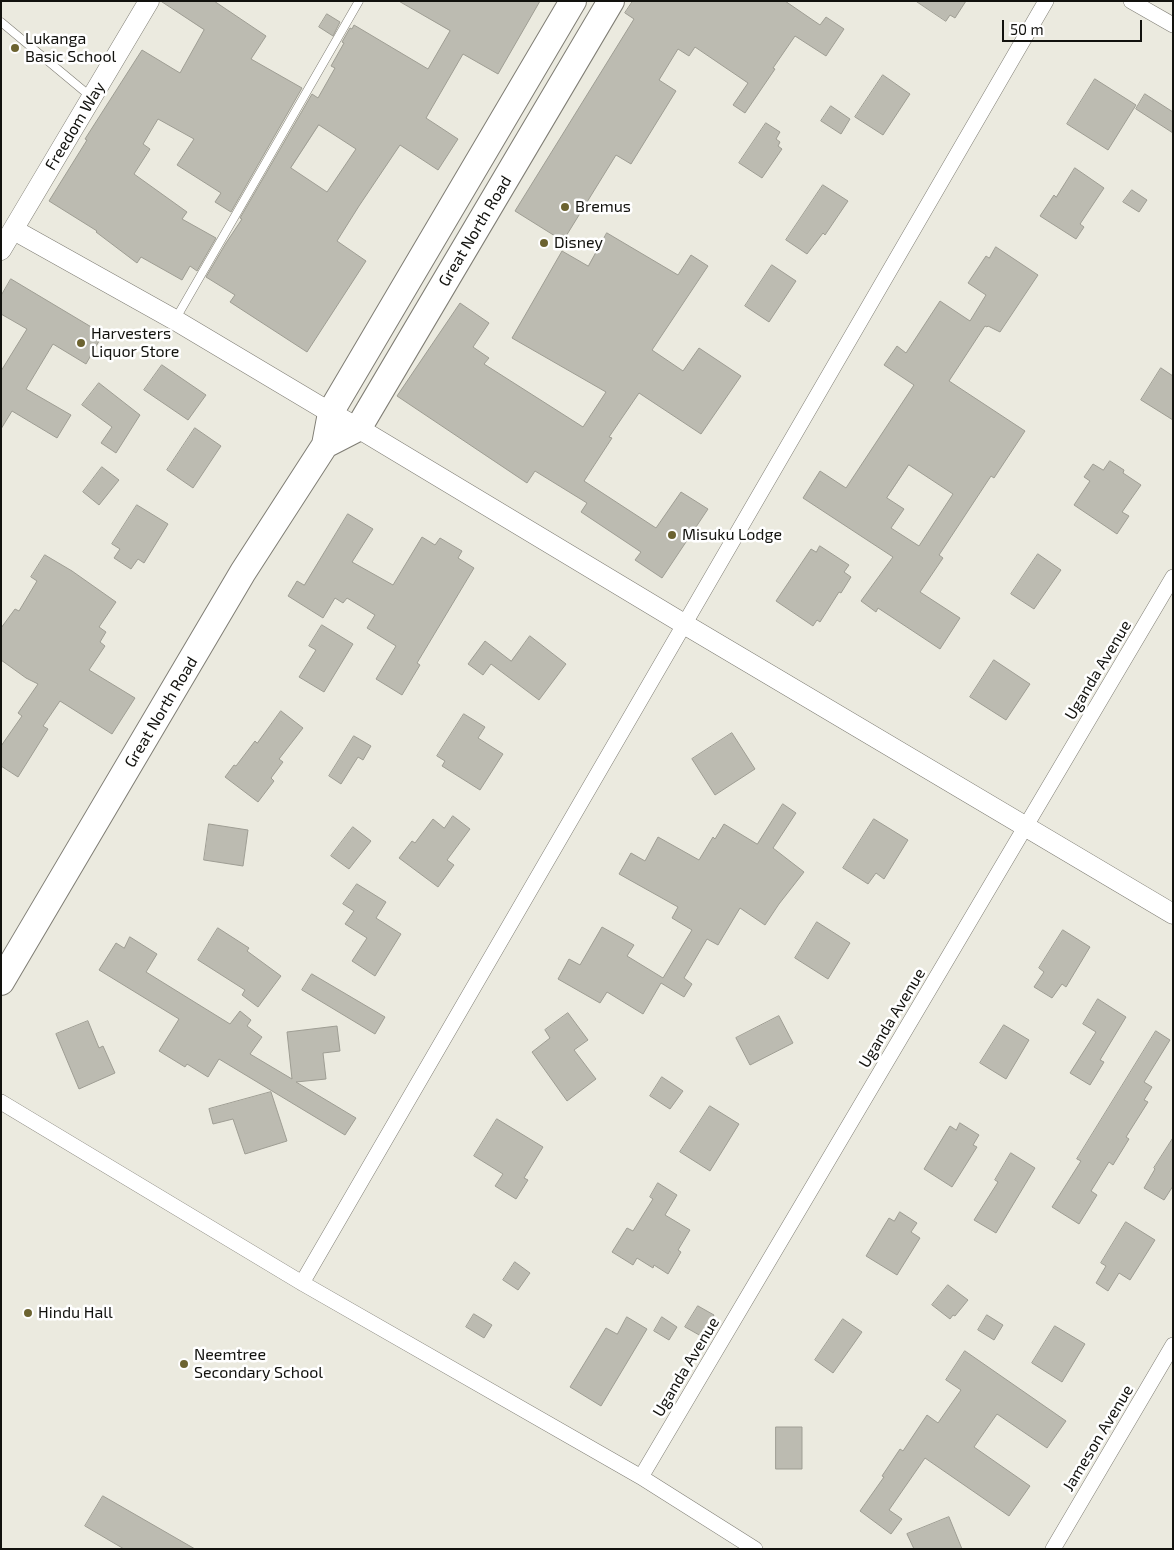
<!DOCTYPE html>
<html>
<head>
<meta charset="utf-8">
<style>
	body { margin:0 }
	#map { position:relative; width:1174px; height:1550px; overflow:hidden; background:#ebeadf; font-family:"Exo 2",sans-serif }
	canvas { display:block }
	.frame { position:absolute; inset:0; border:2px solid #12120e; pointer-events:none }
	.scale { position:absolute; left:1002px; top:20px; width:140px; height:22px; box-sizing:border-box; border:2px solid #12120e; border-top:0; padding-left:6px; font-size:15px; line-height:18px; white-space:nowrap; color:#12120e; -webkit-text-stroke:4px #fff; paint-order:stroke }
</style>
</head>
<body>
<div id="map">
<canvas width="1174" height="1550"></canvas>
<div class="frame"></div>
<div class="scale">50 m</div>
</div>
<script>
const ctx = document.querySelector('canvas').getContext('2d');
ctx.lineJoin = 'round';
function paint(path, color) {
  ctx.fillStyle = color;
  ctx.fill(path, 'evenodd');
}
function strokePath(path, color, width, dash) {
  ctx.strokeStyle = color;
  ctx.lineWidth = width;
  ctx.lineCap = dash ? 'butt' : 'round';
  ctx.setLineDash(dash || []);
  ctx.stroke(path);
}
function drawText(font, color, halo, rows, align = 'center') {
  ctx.font = font + ' "Exo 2",sans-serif';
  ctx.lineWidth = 5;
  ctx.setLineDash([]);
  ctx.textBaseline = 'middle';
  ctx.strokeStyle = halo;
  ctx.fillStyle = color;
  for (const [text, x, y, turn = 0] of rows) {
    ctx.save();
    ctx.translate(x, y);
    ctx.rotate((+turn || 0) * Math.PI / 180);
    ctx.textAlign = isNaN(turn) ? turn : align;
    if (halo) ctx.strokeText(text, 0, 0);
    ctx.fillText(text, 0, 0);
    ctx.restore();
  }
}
const building = new Path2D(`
	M161,1H214L266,36L251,59L302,88L231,212L215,202L221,193L177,165L194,139L158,119L143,144L150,149L134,174L187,212L182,219L216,238L197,271L190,266L182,280L141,257L137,263L96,232L97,231L49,201L87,140L85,139L142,50L180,73L204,30Z
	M399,1H540L498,74L463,54L426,118L458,139L438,170L400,145L359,206L337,241L366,261L307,352L230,302L235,295L206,277L226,243L242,219L240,218L312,94L318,98L335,68L331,66L344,43L342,42L350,28L352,29L354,25L428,69L450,31ZM319,125L356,149L327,192L291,168Z
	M633,1H785L820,25L826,17L844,29L826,56L795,36L773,68L775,69L745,113L733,105L748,83L695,47L689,56L678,49L659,80L676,91L631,164L616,155L563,241L515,211L634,19L625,13Z
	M916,1H966L955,18L950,15L946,21Z
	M327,14L340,22L333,36L319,27Z
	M883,75L910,94L883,135L855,117Z
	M1095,79L1136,105L1108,150L1067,124Z
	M1145,94L1173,112V133L1136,109Z
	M831,106L850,119L841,134L821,121Z
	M766,123L780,132L776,139L780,142L778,146L782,149L762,178L739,163Z
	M1075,168L1104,188L1080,224L1084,227L1076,239L1040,216L1054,195L1056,197Z
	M823,185L848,201L825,235L823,233L807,254L786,240Z
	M1132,190L1147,200L1139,212L1123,202Z
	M607,233L678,275L691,255L708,266L652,350L683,371L699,348L741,376L701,434L639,393L609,437L612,438L584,481L656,528L681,492L708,509L662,578L635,560L641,552L581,512L587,503L535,471L527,483L397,396L460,303L489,323L473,347L489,358L484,364L583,427L606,392L512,338L562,251L588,266Z
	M996,247L1038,275L1000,332L988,326L987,327L985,326L949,381L1025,431L994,478L991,476L939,555L943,558L920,592L960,618L940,649L878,608L876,612L861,601L893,557L803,498L820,471L846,488L914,385L884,365L897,346L906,353L940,301L970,321L986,295L968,283L986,256L989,258ZM909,465L953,494L919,546L891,528L904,509L887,498Z
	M772,265L796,281L769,322L745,306Z
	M11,279L103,334L86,364L53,344L26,389L71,415L57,438L12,411L1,429V371L27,329L1,314V296Z
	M162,365L206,395L188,420L144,390Z
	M1161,368L1173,376V420L1141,400Z
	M99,383L140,415L116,453L101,443L112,427L82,405Z
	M195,428L221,446L193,488L167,470Z
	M1110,461L1124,470L1123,473L1141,485L1122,512L1129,516L1117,534L1074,505L1090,481L1084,477L1093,464L1103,470Z
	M102,467L119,480L99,505L83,492Z
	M137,505L168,524L144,563L138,559L131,569L114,558L120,549L112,544Z
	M348,514L373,529L352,562L393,585L422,537L435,545L440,538L462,551L458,558L474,568L417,663L420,665L402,695L376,679L396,646L367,628L375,615L347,598L343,603L335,598L323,618L288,596L297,581L304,585Z
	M820,546L849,565L844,572L851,577L841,593L839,592L820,622L817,620L813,626L776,601L811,549L816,552Z
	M1038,554L1061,570L1034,609L1011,594Z
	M45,555L72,571L116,602L99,627L106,632L100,642L105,646L89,670L135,698L112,734L60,701L43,726L48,729L18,777L1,766V746L22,716L18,713L38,684L26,678L1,660V628L15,609L19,611L37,581L31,577Z
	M322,625L353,644L324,692L299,677L316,650L309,646Z
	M530,636L566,664L539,700L491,664L483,675L468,664L485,641L511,661Z
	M994,660L1030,684L1006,720L970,697Z
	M281,711L303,728L279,759L283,762L271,778L274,781L258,802L225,777L234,765L236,766L255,741L257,743Z
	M464,714L485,727L478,738L503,754L480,790L442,766L445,761L437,756Z
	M732,733L755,769L715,795L692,759Z
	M354,736L371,746L363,760L358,757L341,784L329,776Z
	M783,804L796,813L773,848L804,872L779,904L765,925L740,908L718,945L707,939L684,978L692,984L684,997L661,983L643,1014L607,992L600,1003L558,979L569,959L580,965L602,927L634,945L627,956L663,978L692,930L672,918L678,907L619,874L631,853L645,861L658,837L699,860L713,837L715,839L724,824L757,844Z
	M453,816L470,829L447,860L454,865L438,887L399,858L412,841L415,843L433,819L444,828Z
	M874,819L908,840L884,879L876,873L868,884L843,868Z
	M209,824L248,830L243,866L204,860Z
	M353,827L371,841L349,869L331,856Z
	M357,884L386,902L376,918L401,934L375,976L352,961L367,938L345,924L354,911L343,904Z
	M817,922L850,943L828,979L795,958Z
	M218,928L249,948L247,951L281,976L258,1007L242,995L245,990L198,960Z
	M1063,930L1090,947L1066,987L1062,984L1052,998L1034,987L1044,972L1039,968Z
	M130,937L157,954L146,972L230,1024L240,1011L251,1020L247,1026L262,1037L250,1054L292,1079L287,1032L337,1026L340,1051L323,1053L326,1079L296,1082L356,1118L345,1135L219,1059L208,1077L187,1064L185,1067L159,1051L179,1019L99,970L116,943L124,948Z
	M312,974L385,1017L375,1034L302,990Z
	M1098,999L1126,1017L1100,1060L1104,1062L1090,1085L1070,1073L1096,1032L1083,1024Z
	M568,1013L588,1040L574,1050L596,1079L567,1101L532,1052L550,1038L545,1030Z
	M779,1016L793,1043L750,1065L736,1038Z
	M88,1021L99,1048L103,1046L115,1073L79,1089L56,1034Z
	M1004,1025L1029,1040L1006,1079L980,1063Z
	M1156,1031L1170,1040L1144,1082L1152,1087L1144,1100L1148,1102L1126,1137L1129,1139L1113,1165L1109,1162L1091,1191L1097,1195L1079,1224L1052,1207L1081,1161L1077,1159Z
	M662,1077L683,1091L670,1109L650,1096Z
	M271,1092L287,1141L245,1154L233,1119L213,1124L209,1109Z
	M710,1106L739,1124L710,1171L680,1152Z
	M497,1119L543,1147L524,1178L528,1180L516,1199L495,1186L503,1174L474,1156Z
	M960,1123L979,1135L973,1145L977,1147L952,1187L924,1169L950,1126L956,1130Z
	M1173,1138V1186L1164,1200L1144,1188L1155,1169L1154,1168Z
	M1011,1153L1035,1168L996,1233L974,1220L998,1182L995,1180Z
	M658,1183L677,1195L665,1215L690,1230L678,1250L681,1252L668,1274L654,1265L653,1268L637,1258L633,1265L612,1252L627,1228L633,1231L653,1199L650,1197Z
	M900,1212L917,1223L911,1232L920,1238L897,1275L866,1256L889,1218L894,1221Z
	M1126,1222L1155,1240L1130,1280L1119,1273L1108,1291L1096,1283L1106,1266L1101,1263Z
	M515,1262L530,1273L518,1290L503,1280Z
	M948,1285L968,1300L955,1316L953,1315L950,1319L932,1305Z
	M698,1306L714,1315L701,1336L685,1327Z
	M474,1314L492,1325L484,1338L466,1327Z
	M987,1315L1003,1325L994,1340L978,1330Z
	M627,1317L647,1329L601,1406L570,1387L606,1328L617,1334Z
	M662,1317L677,1327L669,1340L654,1331Z
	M843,1319L862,1332L833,1373L815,1360Z
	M1055,1326L1085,1344L1062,1382L1032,1363Z
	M965,1351L1066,1421L1047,1448L997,1414L974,1447L1030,1486L1009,1516L925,1458L889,1510L902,1519L891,1534L860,1511L884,1477L882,1476L900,1449L903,1451L927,1415L938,1423L961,1390L946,1380Z
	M776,1427H802V1469H776Z
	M103,1496L195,1549H124L85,1526Z
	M949,1517L962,1549H914L907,1534Z`);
const lane = new Path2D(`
	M1,22L90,96
	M175,320L359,1`);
const street = new Path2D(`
	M1131,1L1173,25
	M1,1102L302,1283L641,1477L755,1549
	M302,1283L1046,1
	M641,1477L1173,577
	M1053,1549L1173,1345`);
const secondary = new Path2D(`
	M14,230L175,320L331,413L358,428L684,624L1173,914
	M1,250L149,1`);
const highway = new Path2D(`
	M325,445L358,428L362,422L611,1
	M1,982L243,572L325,445L331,413L333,408L573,1`);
const markers = [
	[15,48,5,"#6c6330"],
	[565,207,5,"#6c6330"],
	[544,243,5,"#6c6330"],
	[81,343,5,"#6c6330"],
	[672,535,5,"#6c6330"],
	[28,1313,5,"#6c6330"],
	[184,1364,5,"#6c6330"]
];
const poiNames = [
	["Lukanga",25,39],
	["Basic School",25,57],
	["Bremus",575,207],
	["Disney",554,243],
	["Harvesters",91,334],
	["Liquor Store",91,352],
	["Misuku Lodge",682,535],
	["Hindu Hall",38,1313],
	["Neemtree",194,1355],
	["Secondary School",194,1373]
];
const streetNames = [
	["Freedom Way",75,126,-59],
	["Great North Road",475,231,-59],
	["Uganda Avenue",1098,670,-59],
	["Great North Road",161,712,-59],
	["Uganda Avenue",892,1018,-59],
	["Uganda Avenue",686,1367,-59],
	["Jameson Avenue",1098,1438,-59]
];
paint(building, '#bcbbb1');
strokePath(building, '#9e9d93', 1);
strokePath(lane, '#7f7d74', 9);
strokePath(street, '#7f7d74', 16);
strokePath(secondary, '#7f7d74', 21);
strokePath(highway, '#7f7d74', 28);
strokePath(lane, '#fff', 8);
strokePath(street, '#fff', 15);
strokePath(secondary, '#fff', 20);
strokePath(highway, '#fff', 26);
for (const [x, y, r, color] of markers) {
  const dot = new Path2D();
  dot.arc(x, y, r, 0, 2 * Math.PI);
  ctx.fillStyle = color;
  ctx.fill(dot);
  strokePath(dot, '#fff', 2);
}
drawText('16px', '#12120e', '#fff', poiNames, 'left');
drawText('16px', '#12120e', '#fff', streetNames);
</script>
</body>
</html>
